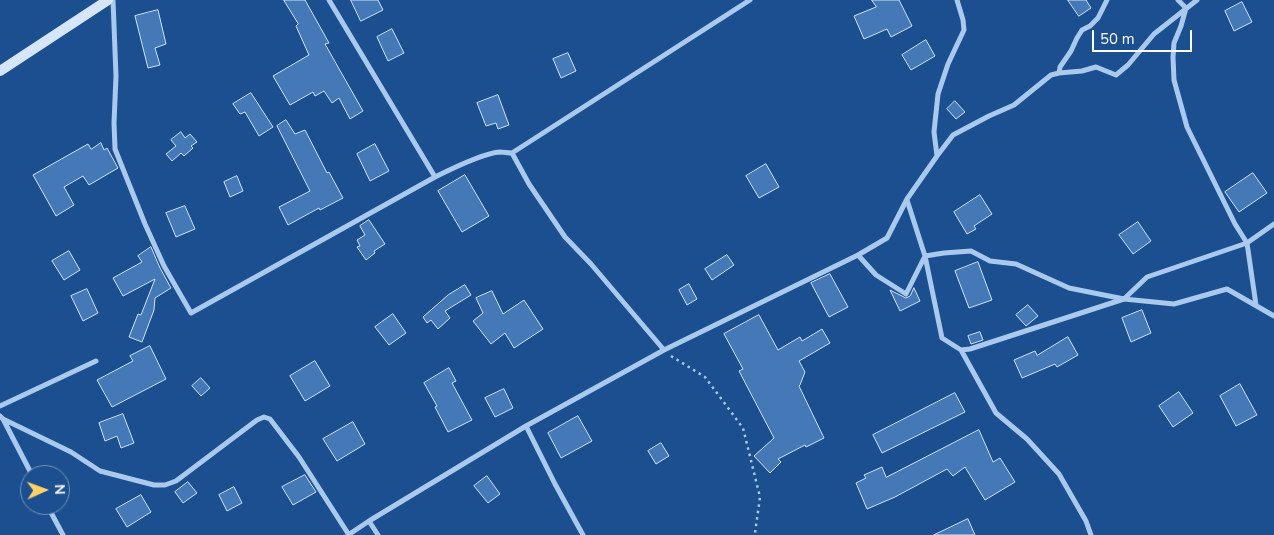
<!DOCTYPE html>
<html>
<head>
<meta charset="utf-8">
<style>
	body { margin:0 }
	#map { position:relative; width:1274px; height:535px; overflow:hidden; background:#1b4f8f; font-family:"Nunito Sans",sans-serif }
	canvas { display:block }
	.north { position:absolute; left:20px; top:465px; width:50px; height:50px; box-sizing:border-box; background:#1b4f8f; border:1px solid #7695bc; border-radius:50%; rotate:88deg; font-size:14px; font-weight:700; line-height:20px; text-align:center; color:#fff }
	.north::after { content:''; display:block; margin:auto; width:18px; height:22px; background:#ffd166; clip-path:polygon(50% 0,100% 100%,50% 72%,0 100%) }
	.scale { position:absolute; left:1092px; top:30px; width:100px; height:22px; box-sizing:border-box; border:2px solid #fff; border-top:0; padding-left:6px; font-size:15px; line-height:18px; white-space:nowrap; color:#fff; -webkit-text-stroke:4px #1b4f8f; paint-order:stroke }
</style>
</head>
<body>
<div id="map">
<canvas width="1274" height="535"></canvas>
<div class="north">N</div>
<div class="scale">50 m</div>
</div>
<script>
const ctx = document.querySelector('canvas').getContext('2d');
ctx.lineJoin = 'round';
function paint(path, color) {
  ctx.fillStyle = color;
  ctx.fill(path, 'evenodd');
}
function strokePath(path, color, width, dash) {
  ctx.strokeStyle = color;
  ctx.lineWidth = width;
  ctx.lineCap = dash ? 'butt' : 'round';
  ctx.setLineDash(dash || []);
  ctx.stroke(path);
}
const building = new Path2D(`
	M284,0H305L329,43L325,44L363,111L350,119L339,98L332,103L324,91L315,96L313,92L290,105L273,76L309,55L296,26L298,24Z
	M351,0H378L383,10L361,21Z
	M872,0H899L912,26L891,37L887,29L864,39L854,16L876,7Z
	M1068,0H1086L1091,8L1079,16Z
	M1242,2L1252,22L1234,31L1225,11Z
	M158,10L166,44L155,48L160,65L148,68L135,16Z
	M392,29L404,53L388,61L377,37Z
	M926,40L935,56L911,70L902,55Z
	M568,53L576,71L561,78L553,59Z
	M251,93L273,127L259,136L245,112L240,114L233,104Z
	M498,95L509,125L498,129L496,123L486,126L477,103Z
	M955,101L965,112L956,119L947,109Z
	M286,120L295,134L305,130L327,173L329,172L343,198L320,210L319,208L288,225L279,207L310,191L277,126Z
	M181,132L185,138L190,134L197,142L191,146L193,148L184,156L181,153L172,161L166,154L176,146L171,140Z
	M101,143L104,150L107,148L118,168L89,185L83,176L64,187L74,205L56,216L33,175L88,144L91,149Z
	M375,144L389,171L370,181L357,154Z
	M766,164L779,187L759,198L746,176Z
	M1253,173L1267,193L1239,212L1225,192Z
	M465,175L489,216L462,232L438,191Z
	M237,176L243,191L230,197L224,182Z
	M980,195L992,214L974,226L976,229L967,234L954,212Z
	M185,206L195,229L176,237L166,213Z
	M369,220L385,244L374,251L375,253L366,260L357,247L360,246L357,240L365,235L360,226Z
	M1138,222L1151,241L1133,254L1119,235Z
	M151,247L160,268L171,288L155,298L154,310L142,342L129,337L138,314L141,315L155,279L123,296L113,278L142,262L138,256Z
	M69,251L80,270L64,280L52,261Z
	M727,255L734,265L712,280L705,269Z
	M978,262L992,300L969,308L955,271Z
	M830,274L848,307L829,317L811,283Z
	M689,284L697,299L687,305L679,290Z
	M465,285L471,295L445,311L450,318L438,329L431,320L427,323L423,317L448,295Z
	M914,288L920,301L900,311L890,290L906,298L910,296Z
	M87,289L98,313L83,321L71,296Z
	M492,291L503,314L524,300L543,329L514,348L505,333L491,344L473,321L483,313L476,298Z
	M1028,305L1038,316L1026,326L1016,315Z
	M1142,310L1151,333L1131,342L1122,318Z
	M393,314L406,333L389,345L375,327Z
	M759,315L778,350L800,337L802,341L822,329L830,343L799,361L805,372L800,385L799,386L824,438L806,447L805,445L778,459L781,462L770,473L754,456L774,438L739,371L743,369L724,334Z
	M980,332L983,340L971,344L968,336Z
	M1068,337L1078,355L1057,367L1055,364L1022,378L1014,360L1035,351L1037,355Z
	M150,346L166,379L112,407L97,380L133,361L130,356Z
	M315,361L330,386L305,401L290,376Z
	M449,368L456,381L452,383L472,420L448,432L435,407L437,406L424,383Z
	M201,378L210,388L201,396L192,386Z
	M1240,384L1257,415L1236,426L1220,396Z
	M504,389L513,408L495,417L485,398Z
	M1179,392L1193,413L1173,427L1159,406Z
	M955,393L965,412L882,453L873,435Z
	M123,414L134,443L121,448L117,436L105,441L99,423Z
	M578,416L592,441L561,458L548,433Z
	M353,422L365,444L337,461L323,439Z
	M979,430L993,462L1000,458L1015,482L985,500L965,467L953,476L947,469L895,497L867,509L856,483L866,478L864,475L882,467L886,477Z
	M661,443L669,456L656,464L648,451Z
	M305,475L316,492L293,505L282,487Z
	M487,476L500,494L488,503L474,486Z
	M188,482L197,493L183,503L175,492Z
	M234,487L242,503L227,511L219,495Z
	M141,495L151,512L127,527L116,509Z
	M968,519L975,535H934Z`);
const path = new Path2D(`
	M671,356L705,377L743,428L760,497L755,533L754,535`);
const minor = new Path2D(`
	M113,0L116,76L114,123L115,149L145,224L164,266L191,313L435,177L329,0
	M1178,0L1186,8L1181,26L1174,43L1173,57L1174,80L1187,127L1235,224L1247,243L1256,305
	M1059,73L1060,67L1071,51L1077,38L1082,30L1090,26L1098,18L1107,0
	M512,153L529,184L565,237L591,264L664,350
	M937,156L934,132L938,94L948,64L964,30L963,20L957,0
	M435,177C451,169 483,153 500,152C504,152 508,153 512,153L750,0
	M907,200L925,256L942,338L961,350L970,349L1124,299L1147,277L1247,243L1274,224
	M858,255L876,275L906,294L925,256L944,253L971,251L990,261L1016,264L1069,288L1124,299L1174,304L1227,289L1274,316
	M961,350L996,413L1027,439L1059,474L1086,521L1091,535
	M0,406L96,361
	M0,416L3,419L71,452L100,471L154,485H165L176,481L257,420L264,417L270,419L299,457L349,535
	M3,419L32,475
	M526,426L555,484L583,535
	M47,505L63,535
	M369,521L378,535
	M348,535L369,521L526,426L664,350L858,255L887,238L907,199L937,156L953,135L989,116L1014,105L1051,75L1059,73L1082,71L1096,67L1116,75L1128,65L1154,34L1197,0`);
const secondary = new Path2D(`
	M0,71L108,0`);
paint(building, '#4478b7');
strokePath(building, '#cfe3fa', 1);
strokePath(path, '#a9c9ee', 2.5, [2.5, 4]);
strokePath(minor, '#a9c9ee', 5);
strokePath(secondary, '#d6e6fa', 10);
</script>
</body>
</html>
